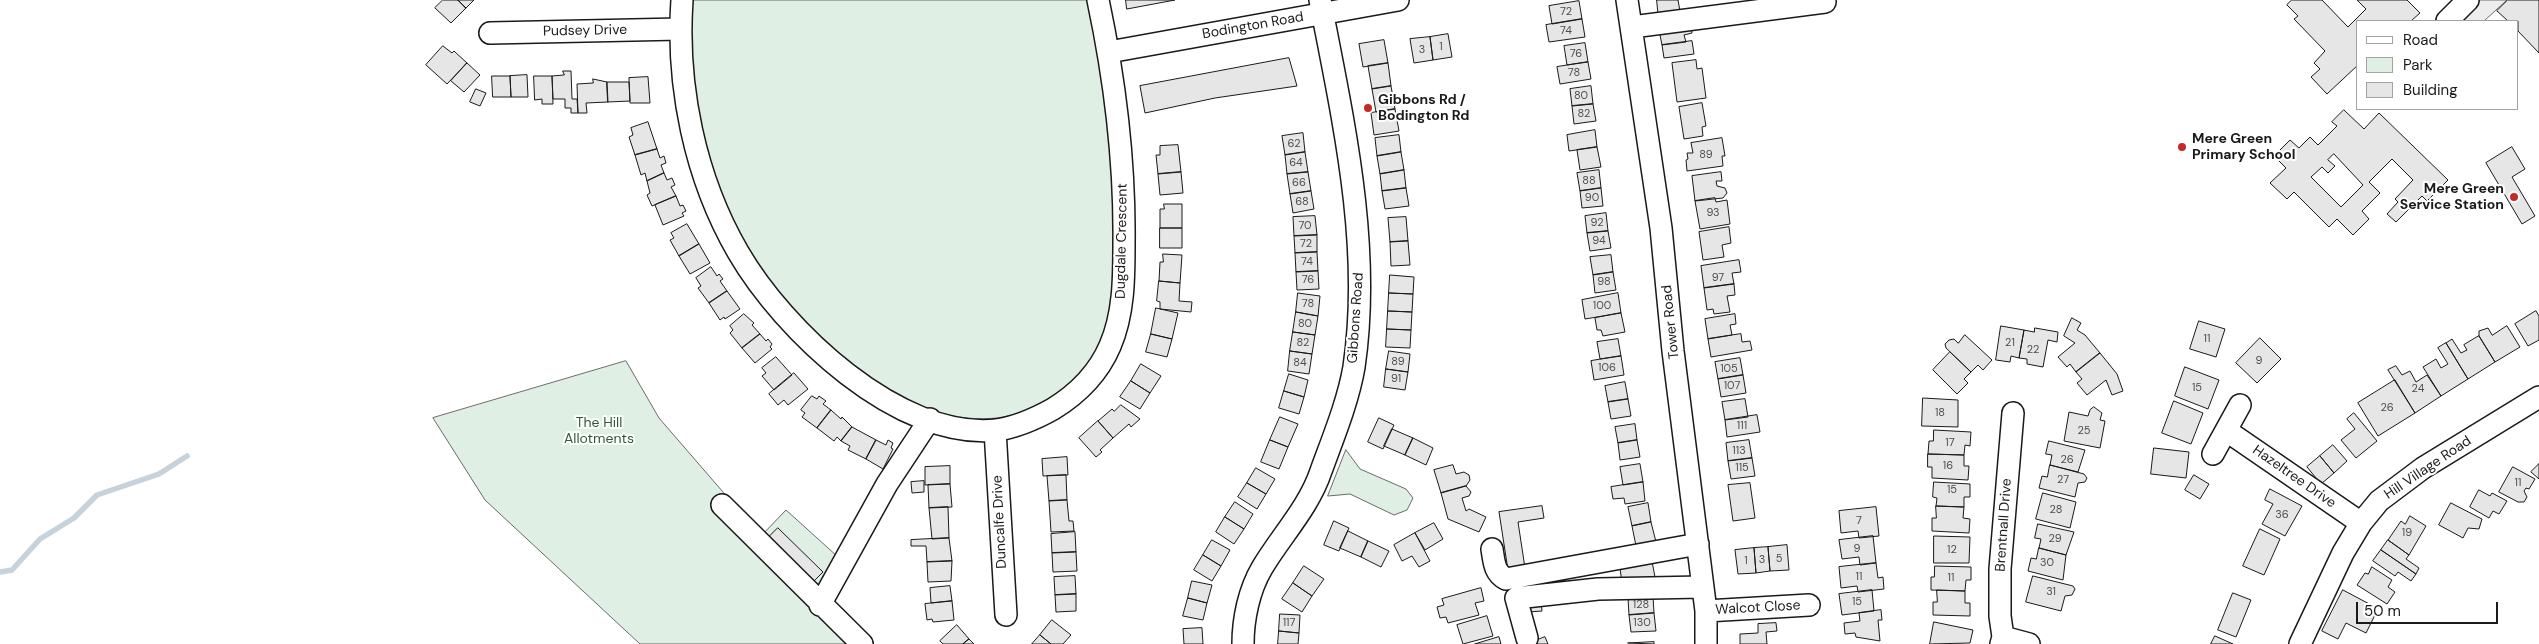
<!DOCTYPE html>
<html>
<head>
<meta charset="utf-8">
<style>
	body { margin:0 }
	#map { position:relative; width:2539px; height:644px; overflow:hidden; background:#fff; font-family:"DM Sans",sans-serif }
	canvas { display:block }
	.legend { position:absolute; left:2356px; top:20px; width:162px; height:90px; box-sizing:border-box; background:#fff; border:1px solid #a3a3a3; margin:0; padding:6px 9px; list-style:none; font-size:15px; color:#1a1a1a }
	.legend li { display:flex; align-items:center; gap:10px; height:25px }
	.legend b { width:25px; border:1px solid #a3a3a3 }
	.scale { position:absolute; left:2356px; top:602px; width:142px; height:22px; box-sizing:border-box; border:2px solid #1a1a1a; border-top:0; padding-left:6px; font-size:15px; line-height:18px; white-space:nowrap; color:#1a1a1a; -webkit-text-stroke:4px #fff; paint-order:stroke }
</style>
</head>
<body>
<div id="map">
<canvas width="2539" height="644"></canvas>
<ul class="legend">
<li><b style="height:6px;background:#fff"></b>Road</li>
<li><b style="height:14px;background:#e0efe3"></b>Park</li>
<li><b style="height:14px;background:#e6e6e6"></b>Building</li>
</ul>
<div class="scale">50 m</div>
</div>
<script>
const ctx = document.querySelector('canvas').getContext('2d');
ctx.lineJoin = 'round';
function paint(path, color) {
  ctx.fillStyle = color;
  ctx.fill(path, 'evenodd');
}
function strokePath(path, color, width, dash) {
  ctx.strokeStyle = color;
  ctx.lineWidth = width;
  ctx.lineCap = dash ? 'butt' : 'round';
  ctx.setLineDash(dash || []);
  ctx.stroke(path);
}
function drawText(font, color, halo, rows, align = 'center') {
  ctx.font = font + ' "DM Sans",sans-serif';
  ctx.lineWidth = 4;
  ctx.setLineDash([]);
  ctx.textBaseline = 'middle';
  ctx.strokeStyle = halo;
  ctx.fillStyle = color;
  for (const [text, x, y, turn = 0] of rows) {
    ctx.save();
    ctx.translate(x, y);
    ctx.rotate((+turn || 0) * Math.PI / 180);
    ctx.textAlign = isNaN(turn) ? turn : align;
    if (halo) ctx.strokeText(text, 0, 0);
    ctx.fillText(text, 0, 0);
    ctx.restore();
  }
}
const green = new Path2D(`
	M693,0H1089C1099,59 1111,119 1115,179C1116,207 1115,236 1114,264C1112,291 1112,317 1103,342C1094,365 1074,384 1054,397C950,466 819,356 762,273C710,198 681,90 693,0Z
	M626,361L659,418L761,536L786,510L848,566L834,593V607L871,644H640L485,500L433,418Z
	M1346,450L1360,469L1406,489L1413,498L1407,510L1394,515L1350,494L1328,496Z`);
const parking = new Path2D(`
	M2468,0H2507L2484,21H2450Z`);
const stream = new Path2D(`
	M0,572L12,570L40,539L74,518L97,495L159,474L187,456`);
const building = new Path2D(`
	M443,0H458L466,8L451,23L435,8Z
	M458,0H474L466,8Z
	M1126,0H1175L1127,9Z
	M1657,0H1678L1681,17L1659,20Z
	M2292,0H2322L2348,27L2366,9L2357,0H2407L2420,13L2411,21H2358V65L2327,94L2311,77L2320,69L2314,63L2325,51L2294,19L2298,16L2287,5Z
	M2508,0H2539V53L2518,31V21H2508L2497,11Z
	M1579,1L1582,19L1552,24L1549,6Z
	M1582,19L1585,37L1549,42L1546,25Z
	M1691,25L1692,33L1684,35L1686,42L1662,45L1659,30Z
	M1448,34L1452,57L1433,60L1430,37Z
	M1430,37L1433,60L1414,63L1410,39Z
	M1384,40L1388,63L1363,67L1359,44Z
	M1692,41L1694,54L1664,58L1662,45Z
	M1585,43L1588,62L1567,65L1564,46Z
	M443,46L452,53L454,51L467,63L447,84L426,65Z
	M1289,58L1297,86L1215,98L1145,113L1140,86Z
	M1696,60L1697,69L1702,68L1706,98L1677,102L1672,63Z
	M1588,62L1591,79L1560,84L1557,67Z
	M467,63L480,75L464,92L451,81Z
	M1388,63L1391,86L1372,89L1368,66Z
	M563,71H571L572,99H577L578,113H571V108H565V99H553L552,76L564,75Z
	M527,75L528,97H511L510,76Z
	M492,76H510L511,97H493Z
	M534,76H552L553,104H542V99L535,100Z
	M648,77L650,103H630L629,78Z
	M593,79L607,82L608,102L586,103L587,113H578L577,84L593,83Z
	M607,82H629L630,101L608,102Z
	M1391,86L1395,109L1376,112L1372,89Z
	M1591,86L1593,104L1572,106L1570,89Z
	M476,89L486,93L480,106L470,102Z
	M1702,103L1706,126L1702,127L1703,136L1684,139L1679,107Z
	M1593,104L1596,121L1574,124L1572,106Z
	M1395,109L1399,131L1374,135L1371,113Z
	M2344,110L2364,129L2379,113L2448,180L2427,201L2422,196L2396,222L2387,214L2398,202L2395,199L2413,180L2392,159L2369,182L2380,193L2362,211L2369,219L2353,235L2337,219L2329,227L2294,192L2287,199L2270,183L2286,168L2274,156L2290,140L2299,148L2310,137L2318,145L2337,126L2332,122ZM2334,154L2363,185L2341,207L2311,177L2322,167L2328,173L2335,166L2328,160Z
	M648,122L657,149L635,155L629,137L633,135L631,128Z
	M1595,130L1597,147L1569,151L1567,135Z
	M1303,133L1305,152L1285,155L1282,136Z
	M1399,135L1401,152L1377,156L1375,138Z
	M1722,138L1725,156H1722L1723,166L1687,171L1686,160L1688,159L1687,153H1693L1691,143Z
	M1178,145L1181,172L1158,174L1156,155H1160V146Z
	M1597,147L1601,167L1580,170L1577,150Z
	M2512,147L2525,169L2512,177L2535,216L2522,224L2486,163Z
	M657,149L660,158L664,156L666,163L661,165L664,173L647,181L645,173L641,175L635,155Z
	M1305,152L1308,172L1287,174L1285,155Z
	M1401,152L1404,170L1380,174L1377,156Z
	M1404,170L1406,188L1382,191L1380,174Z
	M1599,170L1601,188L1580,191L1577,173Z
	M1181,172L1183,193L1160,195L1158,174Z
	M1308,172L1311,191L1290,194L1287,174Z
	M1721,172L1722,181H1716L1717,186L1725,188L1727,193L1723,198L1695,201L1692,176Z
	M664,173L667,180L672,178L675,185L671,187L676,196L652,206L647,195L650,193L647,181Z
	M1406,188L1409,206L1385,209L1382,191Z
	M1601,188L1603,206L1582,208L1580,191Z
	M1311,191L1314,209L1293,213L1290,194Z
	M676,196L680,206L683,205L686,211L682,213L684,216L663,225L655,205Z
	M1715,198L1716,202L1727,200L1730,224L1700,229L1695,201Z
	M1164,204H1182V228H1160V209H1164Z
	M1606,213L1608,231L1587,233L1585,216Z
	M1315,216L1317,235L1294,236L1293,217Z
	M1406,217L1408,241L1390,242L1388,218Z
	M687,224L699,244L679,256L670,240L674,238L671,233Z
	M1729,227L1731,243L1722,245L1724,257L1703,260L1699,232Z
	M1160,228H1182V248H1160Z
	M1608,231L1611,248L1590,251L1587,233Z
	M1317,235V252L1295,253L1294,236Z
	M1408,241L1410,265L1391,266L1390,242Z
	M699,244L710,263L690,274L679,256Z
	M1317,252L1318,271L1296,272L1295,253Z
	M1163,254L1182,255L1180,283L1159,281L1160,262H1163Z
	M1611,255L1613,272L1593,275L1590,257Z
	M1739,260L1741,272L1732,273L1734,284L1704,288L1701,266Z
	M711,267L717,276L719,274L723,279L720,281L727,291L709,303L698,288L701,286L696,278Z
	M1318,271L1319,289L1297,290L1296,272Z
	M1613,272L1616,290L1595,293L1593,275Z
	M1390,275L1414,277L1413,294L1389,293Z
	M1159,281L1180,283L1179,301L1192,302L1191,312L1160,309V302L1157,301Z
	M1734,284L1735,295L1727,296L1730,312L1714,314L1713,309L1707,310L1704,288Z
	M727,291L740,309L725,319L724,317L720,320L709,303Z
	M1298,293L1320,296L1318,316L1296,312Z
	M1389,293L1413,294L1412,312L1388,311Z
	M1618,293L1621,313L1585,319L1582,300Z
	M1156,308L1178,313L1172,339L1151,334Z
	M1388,311L1412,312L1411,330L1387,329Z
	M2536,311L2539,316V340L2528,346L2515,324Z
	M1296,312L1318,316L1315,335L1293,332Z
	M1621,313L1625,332L1603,336L1601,330H1597L1595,318Z
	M744,314L754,323L752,325L760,334L742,348L730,333L733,330L730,326Z
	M1735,314L1736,324L1730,325L1732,335L1708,339L1705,319Z
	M2072,318L2081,323L2077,330L2085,335L2100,353L2076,372L2070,364L2067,367L2058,357L2075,343L2064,336Z
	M2199,321L2225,329L2216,357L2190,349Z
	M2001,326L2024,330L2019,358L2011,356L2010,362L1996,360Z
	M2507,326L2520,347L2495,362L2479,336V331L2488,328L2492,335Z
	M2035,328L2058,332L2057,342L2048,340L2043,367L2027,364V359L2019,358L2024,330L2034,332Z
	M1387,329L1411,330L1410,348L1386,347Z
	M1293,332L1315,335L1312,354L1290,351Z
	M760,334L766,341L768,339L772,344L770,347L772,349L755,363L742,348Z
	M1151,334L1172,339L1167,357L1146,352Z
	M1741,334L1742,342L1750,341L1752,350L1711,357L1708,339Z
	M1965,335L1992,360L1983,370L1978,365L1971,372L1946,348L1945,344L1949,340L1954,339L1958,343Z
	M2479,336L2495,362L2468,379L2446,343L2452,339L2461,353L2467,350L2464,345Z
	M2260,338L2281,359L2257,383L2236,363Z
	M1618,339L1621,356L1600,359L1597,342Z
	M2446,343L2468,379L2441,396L2423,367L2436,359L2441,368L2448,364L2438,348Z
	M1290,351L1312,354L1309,374L1288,371Z
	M1389,351L1410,354L1408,372L1386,369Z
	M1950,352L1971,372L1964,379L1968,383L1957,394L1933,370Z
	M2100,353L2117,374L2123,391L2112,395L2106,380L2087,395L2077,383L2082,379L2076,372Z
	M1621,356L1624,375L1594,380L1591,361Z
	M776,357L792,375L774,390L762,376L766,373L762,368Z
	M1740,358L1743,375L1718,379L1715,362Z
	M1141,364L1161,376L1150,393L1131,381Z
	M2396,366L2402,375L2410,371L2416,382L2427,375L2441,396L2415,413L2388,370Z
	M2185,367L2219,380L2208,409L2175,396Z
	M1386,369L1408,372L1405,390L1384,387Z
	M794,373L808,389L788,405L784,400L778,405L769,394Z
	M1289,374L1308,380L1304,397L1284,391Z
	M1743,375L1746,393L1721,397L1718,379Z
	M2395,380L2415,413L2378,436L2358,403Z
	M1131,381L1150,393L1140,409L1120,397Z
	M1625,382L1628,399L1608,402L1605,386Z
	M1284,391L1304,397L1299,414L1279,408Z
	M812,396L817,399L819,396L826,401L823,404L831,410L817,428L802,417L805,413L801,410Z
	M1923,398L1958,400V427L1922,426Z
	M1628,399L1631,416L1611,419L1608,402Z
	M1745,399L1748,417L1725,420L1722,402Z
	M2174,401L2203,413L2191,444L2162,433Z
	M1121,405L1140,419L1131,427L1129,424L1113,438L1098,421L1112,409L1114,411Z
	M2094,407L2102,413L2100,420L2105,421L2100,448L2064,441L2069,412L2088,416L2090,410Z
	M831,410L841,419L842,417L852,427L841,441L837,437L834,441L817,428Z
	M2354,413L2377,441L2356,458L2341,440L2355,429L2347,419Z
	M1757,415L1760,432L1727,437L1725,420Z
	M1280,417L1298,424L1288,447L1270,440Z
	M1379,418L1394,425L1383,449L1368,442Z
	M1098,421L1113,438L1100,450L1102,452L1096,457L1079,438Z
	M1635,424L1637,440L1618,443L1615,427Z
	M852,427L876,440L866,459L848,450L850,446L841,441Z
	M1392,429L1413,438L1405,455L1384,446Z
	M1934,430L1971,432L1970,446L1965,445L1964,455L1928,454L1929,441H1933Z
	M1413,438L1433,448L1426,465L1405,455Z
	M876,440L886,445L888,440L893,443L891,448L893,449L883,469L866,459Z
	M1270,440L1288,447L1279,469L1261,462Z
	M1637,440L1640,457L1620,460L1618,443Z
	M1749,440L1752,458L1728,461L1726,443Z
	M2049,441L2085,450L2078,472L2050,465L2052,455L2046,454Z
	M2333,445L2347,461L2334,473L2320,456Z
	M2154,448L2189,452L2186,478L2151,474Z
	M1928,454L1964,455V466H1969L1968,480L1932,478V467H1928Z
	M2320,456L2334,473L2321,484L2307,467Z
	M1067,457L1068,475L1043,476L1042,459Z
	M1752,458L1755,476L1731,479L1728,461Z
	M1640,464L1643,482L1623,485L1620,467Z
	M2539,464V479L2531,472Z
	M1453,465L1456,474L1464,472L1469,475L1470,480L1466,486L1441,493L1434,470Z
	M2050,465L2084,474L2087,478L2085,482L2078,483L2075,497L2039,488L2042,476L2047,477Z
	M950,466V484L925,485V467Z
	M2513,467L2535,479L2529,489L2526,488L2524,491L2527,497L2524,502H2518L2499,492Z
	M1256,468L1275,479L1266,494L1247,483Z
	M1066,475L1067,500L1049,501L1047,476Z
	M2194,475L2209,484L2200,499L2185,490Z
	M924,481V492L912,493L911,482Z
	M1643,482L1645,501L1625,504L1624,498L1613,499L1611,487Z
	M1934,482L1970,484V497H1964V507L1936,506L1937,498L1933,497Z
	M1247,483L1266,494L1257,509L1238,497Z
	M1750,483L1755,518L1733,521L1728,485Z
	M950,484L952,507L929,508L928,485Z
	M1466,486L1471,492L1469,496L1462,498L1466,511L1469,509L1486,517L1479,532L1448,519L1441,493Z
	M2270,489L2302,506L2285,536L2262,524L2273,504L2265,500Z
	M2479,490L2490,496L2492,493L2507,501L2499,514L2493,511L2489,518L2470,507Z
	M2043,493L2076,502L2070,528L2036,519Z
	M1067,500L1069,521H1073L1074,531L1051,532L1049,501Z
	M1235,502L1253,514L1244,529L1225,517Z
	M1648,503L1651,522L1632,526L1628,507Z
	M2451,503L2482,519L2479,529L2468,528L2463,538L2439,525Z
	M1542,506L1544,518L1518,522L1525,568L1508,570L1499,512Z
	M1936,506L1964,507L1963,518L1970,519L1969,533L1932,531V518H1936Z
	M948,507L949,538L932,539L929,508Z
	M1876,507L1879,536L1859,538L1858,531L1841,533L1839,511Z
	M2410,516L2426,526L2409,555L2388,540L2401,521L2405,524Z
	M1225,517L1244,529L1234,544L1216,532Z
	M1334,521L1349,528L1339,551L1324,545Z
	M1651,522L1656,542L1636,546L1632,526Z
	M1434,523L1443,539L1425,550L1415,533Z
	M2038,524L2074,532L2066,555L2039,548L2041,539L2035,538Z
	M778,528L823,572L811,584L767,539Z
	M2260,529L2280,539L2264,575L2243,566Z
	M1348,531L1368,541L1361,557L1340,548Z
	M1075,532L1076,552L1052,553L1051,534Z
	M1415,533L1430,561L1419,567L1412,556L1402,561L1394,545Z
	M1873,536L1876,563L1860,565L1859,557L1842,559L1839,540Z
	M1934,536L1970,537L1969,563H1934Z
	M949,538L952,561L927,562L926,546H911V540Z
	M1212,540L1230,550L1221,566L1203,555Z
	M2388,540L2409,555L2406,559L2419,568L2416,574L2381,550Z
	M1368,541L1389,551L1381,567L1361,557Z
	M1787,545L1789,570L1770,571L1768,547Z
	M1768,547L1770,571L1756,573L1754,548Z
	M1754,548L1756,573L1738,574L1735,550Z
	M2039,548L2066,555L2063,580L2028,571L2031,558L2036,559Z
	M2381,550L2416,574L2411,581L2398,572L2395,576L2373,561Z
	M1076,552L1077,571L1053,572L1052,553Z
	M1203,555L1221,566L1212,581L1194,570Z
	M1651,556L1655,577L1622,583L1619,561Z
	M952,561L951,581L928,582L927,562Z
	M1876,563L1878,578L1883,577L1884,589L1858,592L1857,586L1841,588L1839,567Z
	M1304,566L1324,579L1312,596L1293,583Z
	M1935,566L1971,567V580H1966L1965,591L1931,590V577H1934Z
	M2372,567L2392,580L2388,587L2395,592L2387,604L2357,585L2365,573L2368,574Z
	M1075,576L1076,594L1055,595L1054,577Z
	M2033,576L2073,586L2075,589L2072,595L2065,596L2061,611L2026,602Z
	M1192,581L1212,585L1207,603L1188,598Z
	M1293,583L1312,596L1302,612L1282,599Z
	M950,586L952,601L931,603L930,588Z
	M1481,588L1484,601L1475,603L1479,615L1448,623L1446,617L1440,618L1437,607L1444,605L1442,599Z
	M1872,590L1874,611L1842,615L1839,594Z
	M1937,590L1965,591V603H1970V616L1933,615V602H1937Z
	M2343,590L2375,607L2372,613L2375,615L2366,633L2346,623L2338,639L2322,631Z
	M2233,593L2251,600L2236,637L2218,630Z
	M1076,594V611L1056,612L1055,595Z
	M1653,596L1654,613L1629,615L1628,598Z
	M1188,598L1207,603L1203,620L1183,616Z
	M952,601L954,620L933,622L932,619L927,620L925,604Z
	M1541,601L1542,611L1528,612L1527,602Z
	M1881,610L1882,620H1878L1880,641L1856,637L1855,633L1845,634L1844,623L1860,621L1859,613Z
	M1654,613L1656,631L1631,632L1629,615Z
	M1280,614L1300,615L1299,633L1279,631Z
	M1487,616L1493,636L1463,644L1457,625Z
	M1052,620L1071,635L1063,644H1051L1040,635Z
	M1934,622L1973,630L1970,643L1930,644Z
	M1776,623L1777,631L1766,632L1767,644H1740V634L1758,633V624Z
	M957,625L969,639L963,644H943L940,641Z
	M1202,628L1203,644H1184L1183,629Z
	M1279,631L1299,633L1298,644H1278Z
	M1040,635L1051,644H1032Z
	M2215,636L2233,644H2211Z
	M1499,637L1501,644H1475Z
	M1545,637L1548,644H1530V643Z
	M969,639L974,644H963Z
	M1654,642V644L1628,643Z`);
const minor = new Path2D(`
	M682,0C676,86 695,178 738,252C783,330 899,441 997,430C1017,427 1035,419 1053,409C1079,393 1098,374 1110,346C1124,314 1124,277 1124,244C1125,162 1115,80 1098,0
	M1627,0L1661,228L1673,351L1706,611V644
	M2447,21L2468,0
	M1632,27L1825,2
	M490,33L680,29
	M1109,52L1398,0
	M995,430L1006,615
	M2227,431L2361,523
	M2213,454L2240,405
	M722,505L862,644
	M1492,549C1494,561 1494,573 1506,579L1698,544
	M820,605L887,484L930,419
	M1706,611L1809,605
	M2003,637L2029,644
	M1527,638L1516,598L1598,589L1702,587
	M1243,644C1243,619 1249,590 1262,568C1281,536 1309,507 1321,471C1333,438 1348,402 1354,367C1372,245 1343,120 1320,0
	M2001,644L2003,637L2000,616V569L2013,413
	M2300,644L2343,553L2361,523L2379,501L2423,468L2539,397`);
const markers = [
	[1368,108,5,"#c62828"],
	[2182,147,5,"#c62828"],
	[2514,197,5,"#c62828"]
];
const numberNames = [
	["72",1566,12],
	["74",1566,31],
	["1",1441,47],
	["3",1422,50],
	["76",1576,54],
	["78",1574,73],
	["80",1581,96],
	["82",1584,114],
	["62",1294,144],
	["89",1706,155],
	["64",1296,163],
	["88",1589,181],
	["66",1299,183],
	["90",1592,198],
	["68",1302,202],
	["93",1713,213],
	["92",1597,223],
	["70",1305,226],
	["94",1599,241],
	["72",1306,244],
	["74",1307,262],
	["97",1718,278],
	["76",1308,280],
	["98",1604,282],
	["78",1308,304],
	["100",1602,306],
	["80",1305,324],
	["11",2207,339],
	["82",1303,343],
	["21",2010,343],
	["22",2033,350],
	["9",2259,361],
	["89",1398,362],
	["84",1300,363],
	["106",1607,368],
	["105",1729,369],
	["91",1396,379],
	["107",1732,386],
	["15",2197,388],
	["24",2418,389],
	["26",2387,408],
	["18",1940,413],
	["111",1742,426],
	["25",2084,431],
	["17",1950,443],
	["113",1739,451],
	["26",2067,460],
	["16",1948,466],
	["115",1742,468],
	["27",2063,480],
	["11",2518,483],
	["15",1952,490],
	["28",2056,510],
	["36",2282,515],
	["7",1859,521],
	["19",2407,533],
	["29",2055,539],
	["9",1857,549],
	["12",1952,550],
	["5",1779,559],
	["3",1762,560],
	["1",1746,561],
	["30",2047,563],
	["11",1859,577],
	["11",1951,578],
	["31",2051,592],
	["15",1857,602],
	["128",1641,605],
	["117",1289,623],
	["130",1642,623]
];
const streetNames = [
	["Bodington Road",1253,26,-10],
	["Pudsey Drive",585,31,-1],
	["Dugdale Crescent",1122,241,-89],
	["Gibbons Road",1356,318,-86],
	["Tower Road",1671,322,-96],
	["Hill Village Road",2428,468,-34],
	["Hazeltree Drive",2294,477,35],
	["Duncalfe Drive",1000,522,-93],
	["Brentnall Drive",2004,525,-86],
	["Walcot Close",1758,608,-3]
];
const poiNames = [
	["Gibbons Rd /",1378,100],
	["Bodington Rd",1378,116],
	["Mere Green",2192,139],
	["Primary School",2192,155],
	["Mere Green",2504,189,"right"],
	["Service Station",2504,205,"right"]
];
const parkNames = [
	["The Hill",599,423],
	["Allotments",599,439]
];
paint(green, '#e0efe3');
strokePath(green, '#6a6a6a', 1);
paint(parking, '#ededed');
strokePath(parking, '#6a6a6a', 1);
strokePath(stream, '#c6d2dc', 5.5);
paint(building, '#e6e6e6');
strokePath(building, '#1a1a1a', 1);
strokePath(minor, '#1a1a1a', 24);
strokePath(minor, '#fff', 21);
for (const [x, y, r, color] of markers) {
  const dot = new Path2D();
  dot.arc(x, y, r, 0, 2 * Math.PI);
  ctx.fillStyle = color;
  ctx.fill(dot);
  strokePath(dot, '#fff', 2);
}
drawText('11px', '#4d4d4d', null, numberNames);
drawText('14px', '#1a1a1a', '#fff', streetNames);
drawText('bold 14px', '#1a1a1a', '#fff', poiNames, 'left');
drawText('14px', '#2b5a34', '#fff', parkNames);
</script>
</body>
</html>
